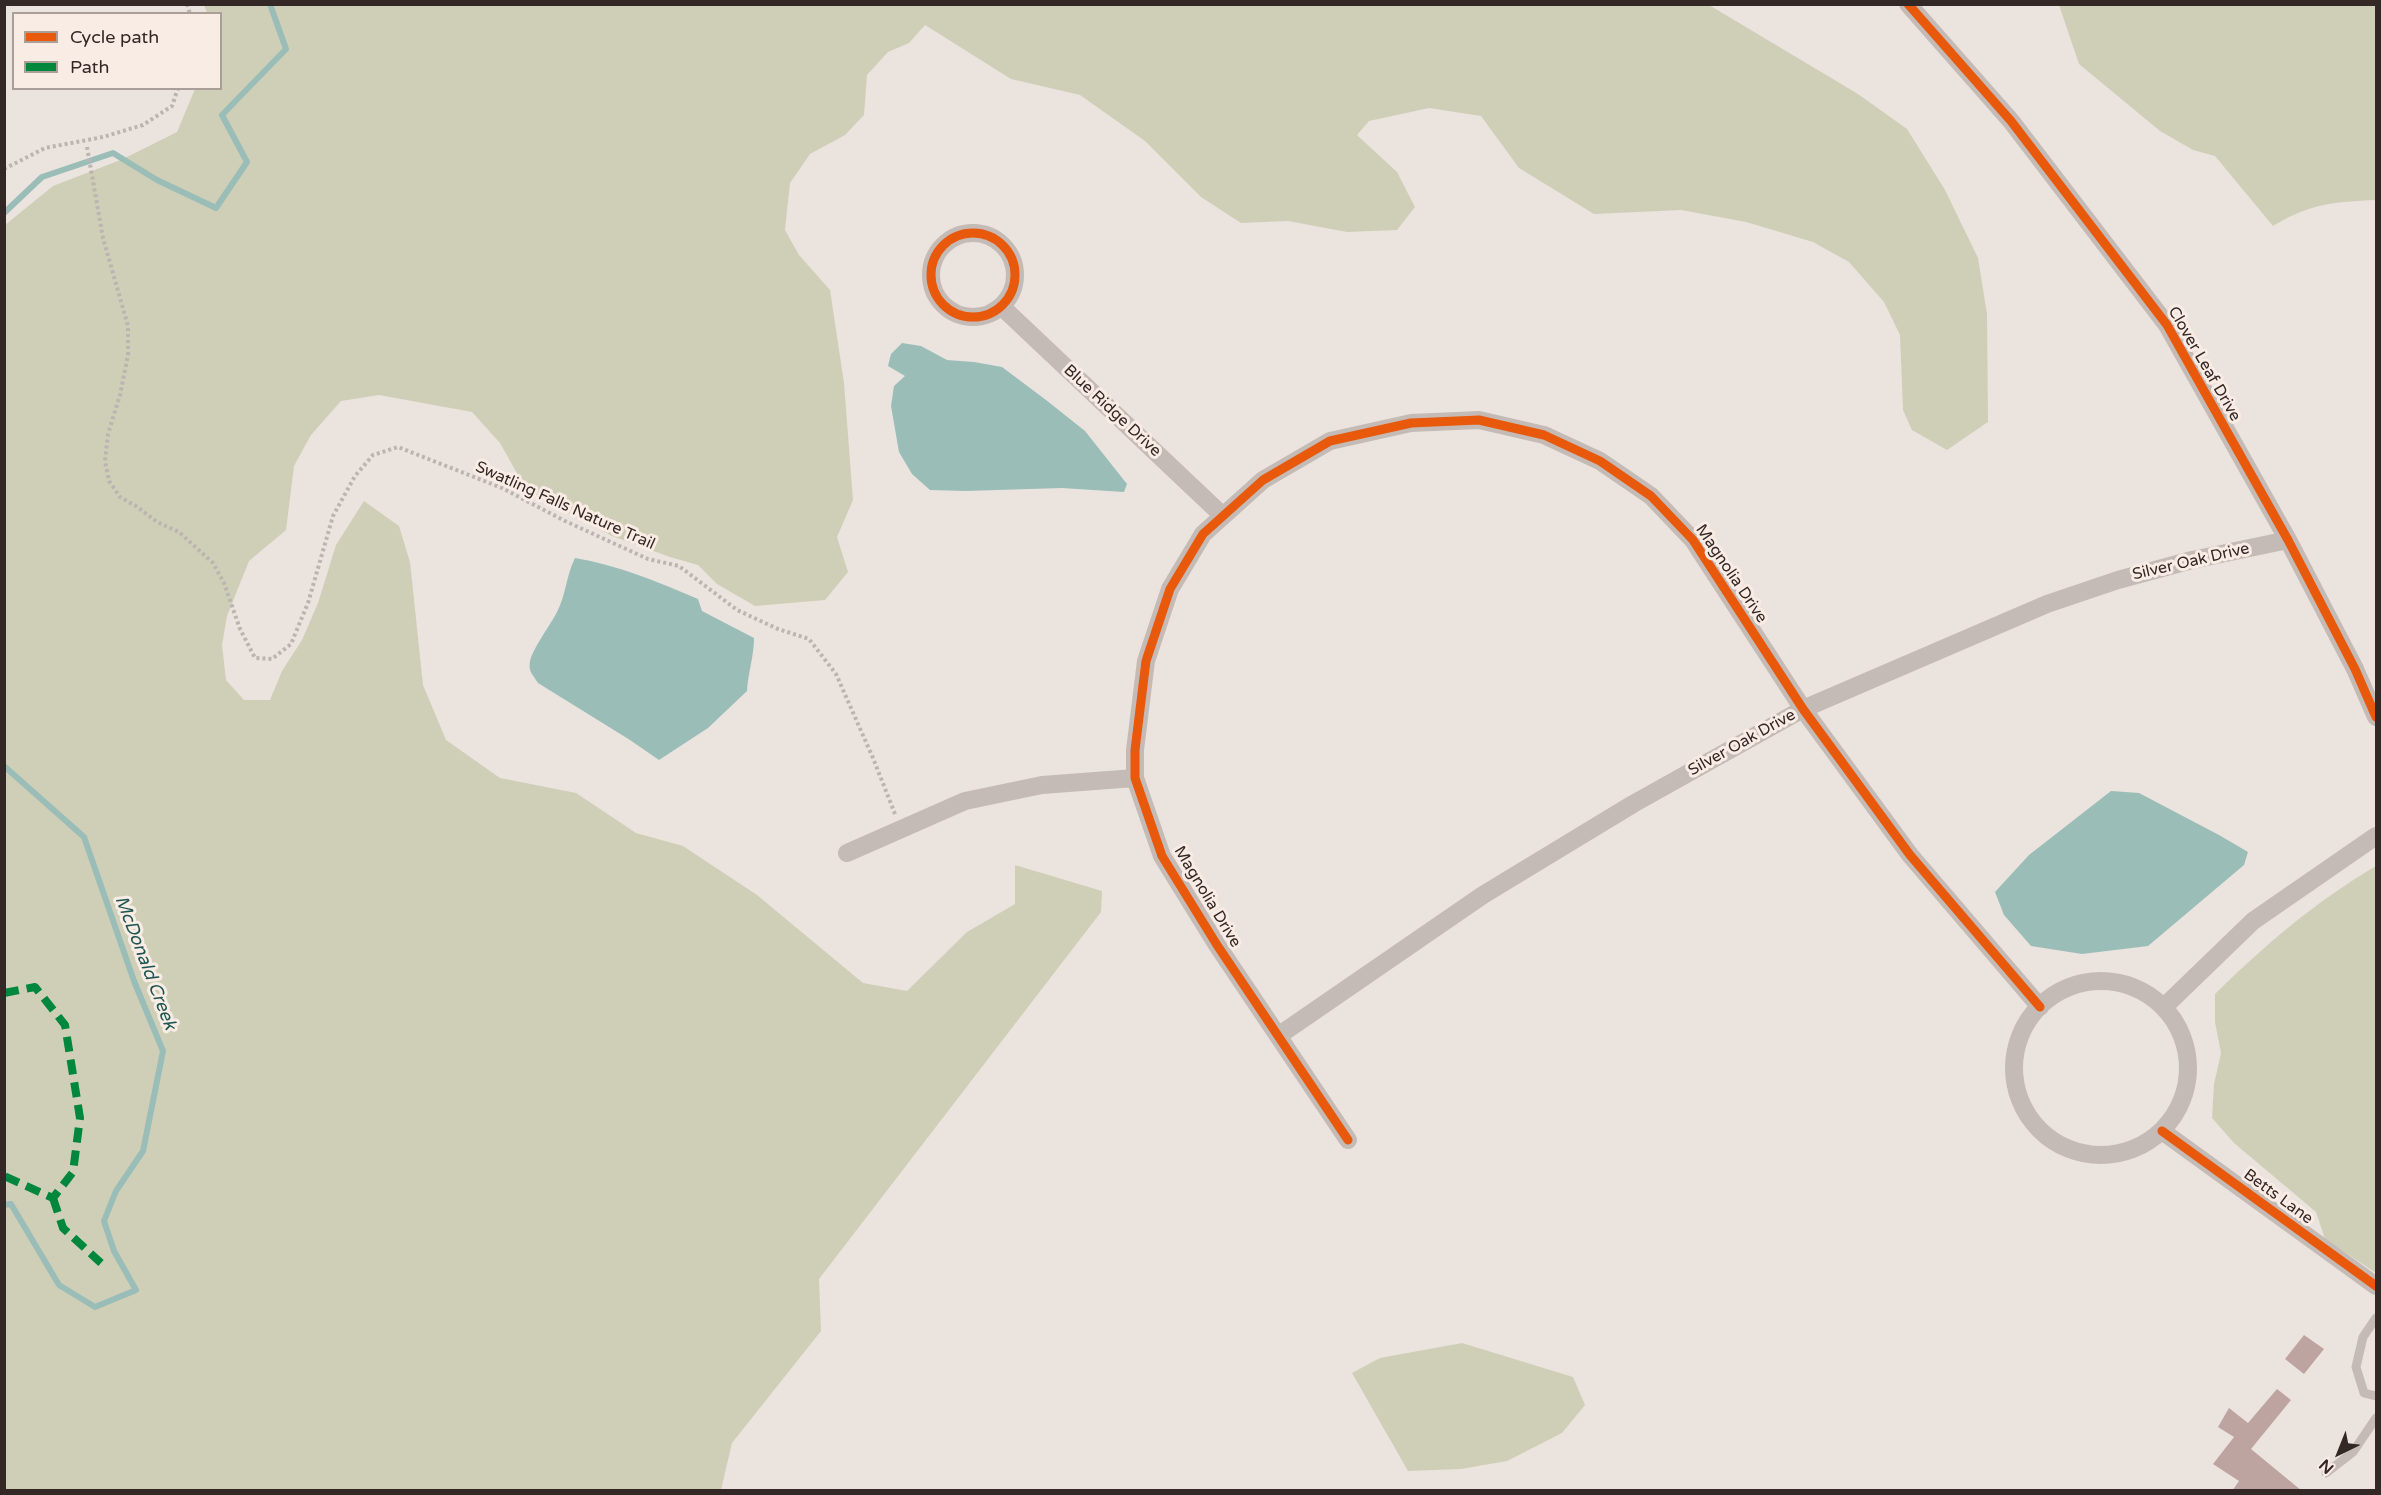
<!DOCTYPE html>
<html>
<head>
<meta charset="utf-8">
<style>
	body { margin:0 }
	#map { position:relative; width:2381px; height:1495px; overflow:hidden; background:#ebe3de; font-family:"Varela Round",sans-serif }
	canvas { display:block }
	.frame { position:absolute; inset:0; border:6px solid #342826; pointer-events:none }
	.legend { position:absolute; left:12px; top:12px; width:210px; height:78px; box-sizing:border-box; background:#f9ece4; border:2px solid #aa9e98; margin:0; padding:8px 10px; list-style:none; font-size:18px; color:#342826 }
	.legend li { display:flex; align-items:center; gap:12px; height:30px }
	.legend b { width:30px; border:2px solid #aa9e98 }
	.north { position:absolute; left:2309px; top:1423px; width:60px; height:60px; -webkit-text-stroke:4px #f9ece4; paint-order:stroke; rotate:223deg; font-size:16px; font-weight:700; line-height:24px; text-align:center; color:#342826 }
	.north::after { content:''; display:block; margin:auto; width:21px; height:27px; background:#342826; clip-path:polygon(50% 0,100% 100%,50% 72%,0 100%) }
</style>
</head>
<body>
<div id="map">
<canvas width="2381" height="1495"></canvas>
<div class="frame"></div>
<ul class="legend">
<li><b style="height:8px;background:#e8590c"></b>Cycle path</li>
<li><b style="height:8px;background:#00873e"></b>Path</li>
</ul>
<div class="north">N</div>
</div>
<script>
const ctx = document.querySelector('canvas').getContext('2d');
ctx.lineJoin = 'round';
function paint(path, color) {
  ctx.fillStyle = color;
  ctx.fill(path, 'evenodd');
}
function strokePath(path, color, width, dash) {
  ctx.strokeStyle = color;
  ctx.lineWidth = width;
  ctx.lineCap = dash ? 'butt' : 'round';
  ctx.setLineDash(dash || []);
  ctx.stroke(path);
}
function drawText(font, color, halo, rows, align = 'center') {
  ctx.font = font + ' "Varela Round",sans-serif';
  ctx.lineWidth = 6;
  ctx.setLineDash([]);
  ctx.textBaseline = 'middle';
  ctx.strokeStyle = halo;
  ctx.fillStyle = color;
  for (const [text, x, y, turn = 0] of rows) {
    ctx.save();
    ctx.translate(x, y);
    ctx.rotate((+turn || 0) * Math.PI / 180);
    ctx.textAlign = isNaN(turn) ? turn : align;
    if (halo) ctx.strokeText(text, 0, 0);
    ctx.fillText(text, 0, 0);
    ctx.restore();
  }
}
const green = new Path2D(`
	M204,5H1709L1858,94L1907,129L1945,190L1978,258L1987,314L1988,422L1947,450L1912,430L1903,410L1900,335L1884,302L1849,262L1813,242L1746,222L1681,210L1594,214L1519,168L1481,116L1429,108L1369,121L1357,135L1397,172L1415,207L1397,230L1347,232L1288,221L1241,223L1201,197L1145,141L1080,95L1011,79L925,25L909,43L888,52L867,75L864,115L845,135L810,154L790,183L785,230L799,255L830,290L844,383L853,500L837,537L848,572L825,600L755,606L717,584L698,565L670,557L612,536L538,497L518,475L500,443L472,412L379,395L341,401L311,435L294,466L286,530L249,561L227,616L222,645L226,680L244,700H270L282,671L302,640L318,603L336,545L364,501L399,526L410,562L423,685L446,740L500,778L576,793L636,833L683,846L757,895L863,983L907,991L967,932L1015,904V865L1102,891L1101,912L819,1279L821,1331L732,1443L721,1490H5V225L53,186L123,159L177,132L195,89L220,88V14L207,13Z
	M2059,5H2376V200C2334,202 2311,203 2273,226L2215,156L2193,150L2160,131L2079,64Z
	M2376,866V1273L2325,1239L2316,1212L2234,1143L2212,1118L2214,1084L2221,1053L2215,1022V994C2266,944 2315,902 2376,866Z
	M1462,1343L1573,1377L1585,1405L1562,1433L1507,1461L1461,1469L1408,1471L1352,1373L1380,1358Z`);
const water = new Path2D(`
	M902,343L921,346L947,360L974,362L1002,367L1046,400L1085,431L1127,484L1124,492L1062,488L965,491L930,490L912,474L899,452L891,406L894,386L905,376L888,366L891,354Z
	M575,558C617,565 659,582 698,599L702,611L754,638C754,656 748,673 747,691L708,728L659,760L630,740L538,683C533,675 528,671 530,662C531,651 551,624 557,612C566,595 566,576 575,558Z
	M2111,791L2139,793L2219,835L2248,852L2244,865L2148,946L2082,954L2031,946L2004,915L1995,892L2029,855Z`);
const stream = new Path2D(`
	M4,213L42,177L113,153L157,180L216,208L247,162L222,115L286,49L270,4
	M4,766L84,837L134,981L163,1051L143,1151L116,1191L104,1221L114,1251L136,1290L95,1307L59,1285L11,1204L4,1205`);
const building = new Path2D(`
	M2304,1335L2324,1349L2304,1374L2285,1359Z
	M2277,1389L2291,1400L2251,1449L2302,1491H2232L2239,1481L2213,1464L2234,1437L2218,1427L2229,1408L2248,1423Z`);
const path = new Path2D(`
	M187,4L190,14
	M87,147L103,238L128,326V355L120,395L108,434L105,461L109,481L120,497L136,506L157,522L179,532L213,563L224,583L240,629L255,658L272,659L291,644L308,603L333,516L355,476L373,455L398,447L502,488L565,521L648,559L679,566L737,610L778,629L809,639L836,674L873,758L895,814
	M4,169L45,148L103,137L143,125L172,106L178,88`);
const service = new Path2D(`
	M2376,1318L2363,1337L2356,1367L2364,1393L2376,1396
	M2326,1473L2353,1452L2376,1418`);
const minor = new Path2D(`
	M1908,4L2011,121L2167,325L2288,540L2355,669L2376,717
	M931 275a42 42 0 1 1 84 0a42 42 0 1 1-84 0Z
	M1002,307L1223,516
	M847,853L965,801L1042,785L1135,778
	M2014 1068a87 87 0 1 1 174 0a87 87 0 1 1-174 0Z
	M2164,1007L2253,921L2376,836
	M1278,1036L1483,895L1633,804L1803,709L2047,604L2118,580L2192,560L2288,540
	M2162,1131L2376,1286
	M1348,1140L1217,945L1162,856L1135,778V750L1146,661L1170,589L1203,534L1263,480L1330,441L1411,423L1479,420L1544,435L1600,461L1651,496L1693,540L1803,709L1910,855L2040,1007`);
const quiet = new Path2D(`
	M4,993L35,987L65,1025L80,1118L73,1172L53,1198L4,1176
	M53,1198L63,1228L101,1263`);
const cycleway = new Path2D(`
	M1908,4L2011,121L2167,325L2288,540L2355,669L2376,717
	M931 275a42 42 0 1 1 84 0a42 42 0 1 1-84 0Z
	M2162,1131L2376,1286
	M1348,1140L1217,945L1162,856L1135,778V750L1146,661L1170,589L1203,534L1263,480L1330,441L1411,423L1479,420L1544,435L1600,461L1651,496L1693,540L1803,709L1910,855L2040,1007`);
const streetNames = [
	["Clover Leaf Drive",2204,364,60],
	["Blue Ridge Drive",1112,411,43],
	["Swatling Falls Nature Trail",565,506,24],
	["Silver Oak Drive",2191,562,-13],
	["Magnolia Drive",1731,574,56],
	["Silver Oak Drive",1742,743,-29],
	["Magnolia Drive",1207,897,59],
	["Betts Lane",2278,1197,36]
];
const waterNames = [
	["McDonald Creek",145,963,69]
];
paint(green, '#cfcfb8');
paint(water, '#9abdb8');
strokePath(stream, '#9abdb8', 6);
paint(building, '#bea4a0');
strokePath(path, '#bcb4b0', 4, [3, 3]);
strokePath(service, '#c4bbb7', 9);
strokePath(minor, '#c4bbb7', 18);
strokePath(quiet, '#00873e', 8, [15, 8]);
strokePath(cycleway, '#e8590c', 9);
drawText('16px', '#342826', '#f9ece4', streetNames);
drawText('italic 18px', '#1c5551', '#f9ece4', waterNames);
</script>
</body>
</html>
